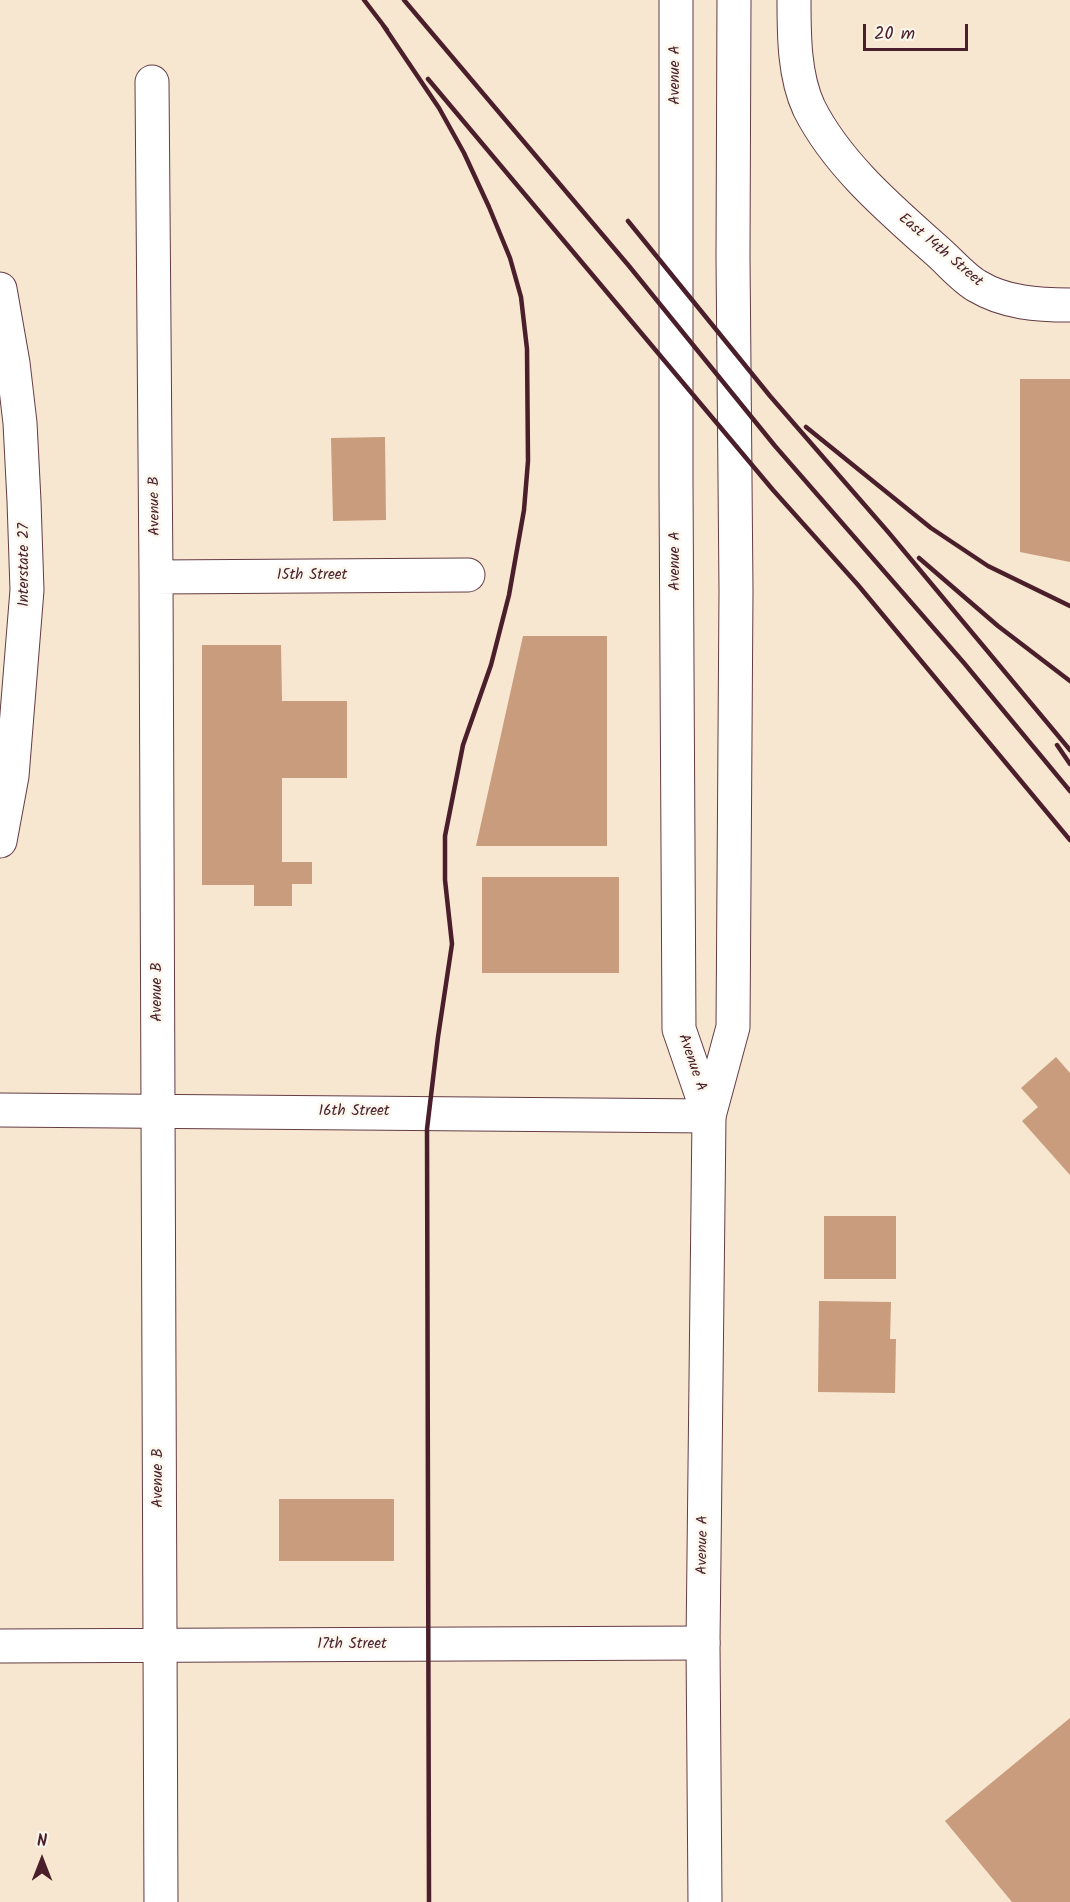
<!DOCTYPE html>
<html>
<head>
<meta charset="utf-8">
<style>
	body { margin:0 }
	#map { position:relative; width:1070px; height:1902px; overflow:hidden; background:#f7e6d0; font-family:Kalam,sans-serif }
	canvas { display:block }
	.north { position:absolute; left:12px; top:1830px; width:60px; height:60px; -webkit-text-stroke:4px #fbf7ec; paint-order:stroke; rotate:0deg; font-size:16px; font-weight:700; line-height:24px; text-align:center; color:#4a1f2b }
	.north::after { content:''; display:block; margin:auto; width:21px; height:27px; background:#4a1f2b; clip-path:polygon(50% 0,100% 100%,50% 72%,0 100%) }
	.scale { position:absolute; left:863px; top:24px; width:105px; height:27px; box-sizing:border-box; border:3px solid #4a1f2b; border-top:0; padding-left:8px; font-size:18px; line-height:21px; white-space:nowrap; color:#4a1f2b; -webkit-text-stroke:4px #fbf7ec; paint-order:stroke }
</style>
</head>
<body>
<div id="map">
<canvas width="1070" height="1902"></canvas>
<div class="north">N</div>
<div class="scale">20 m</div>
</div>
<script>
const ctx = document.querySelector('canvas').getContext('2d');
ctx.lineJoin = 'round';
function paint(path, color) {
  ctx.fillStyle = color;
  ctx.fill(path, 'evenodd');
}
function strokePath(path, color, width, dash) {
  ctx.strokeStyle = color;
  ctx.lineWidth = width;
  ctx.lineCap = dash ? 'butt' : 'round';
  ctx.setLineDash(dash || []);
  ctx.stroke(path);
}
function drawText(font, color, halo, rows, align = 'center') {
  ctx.font = font + ' Kalam,sans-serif';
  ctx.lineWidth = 5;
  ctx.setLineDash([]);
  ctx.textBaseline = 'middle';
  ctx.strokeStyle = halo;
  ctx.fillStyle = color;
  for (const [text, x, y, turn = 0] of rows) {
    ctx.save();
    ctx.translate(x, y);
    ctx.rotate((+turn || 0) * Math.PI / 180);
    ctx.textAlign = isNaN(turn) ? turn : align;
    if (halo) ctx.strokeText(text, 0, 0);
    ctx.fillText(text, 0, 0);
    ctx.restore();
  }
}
const building = new Path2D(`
	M1020,379H1070V562L1020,552Z
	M385,437L386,520L333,521L331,438Z
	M523,636H607V846H476Z
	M202,645H281L282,701H347V778H282V862H312V884H292V906H254V885H202Z
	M482,877H619V973H482Z
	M1056,1057L1070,1073V1175L1022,1121L1038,1107L1021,1088Z
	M824,1216H896V1279H824Z
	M819,1301L891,1302L890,1339H896L895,1393L818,1392Z
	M279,1499H394V1561H279Z
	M1070,1718V1902H1012L945,1821Z`);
const minor = new Path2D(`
	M794,0C794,35 794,76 809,108C837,164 890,209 936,250C949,261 963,278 977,286C1005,303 1038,305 1070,305
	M152,82L156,577L161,1902
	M156,577L468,575
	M0,1110L709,1116
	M0,1646L703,1643`);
const secondary = new Path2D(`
	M676,0V484L679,1029L709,1116
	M0,289L13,363L20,423L24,501L27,590L12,776L0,841
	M705,1902L703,1643L709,1116L733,1027L736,591L733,257L734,0`);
const rail = new Path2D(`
	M364,0L387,30
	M404,0L629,266L775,446L964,663L1070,791
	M383,25L439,108L464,153L489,207L510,258L521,297L527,349L528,461L524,510L509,595L491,665L463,745L445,836V880L452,944L438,1037L427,1129L429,1902
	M428,79L773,490L858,585L1070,840
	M628,221L770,396L889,533L1070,750
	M806,427L931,528L988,566L1070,606
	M919,558L998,626L1070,681
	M1057,745L1070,764`);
const streetNames = [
	["Avenue A",676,75,-90],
	["East 14th Street",940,251,40],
	["Avenue B",156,506,-91],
	["Avenue A",676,561,-90],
	["Interstate 27",25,565,-90],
	["15th Street",312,576],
	["Avenue B",158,992,-90],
	["Avenue A",691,1063,71],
	["16th Street",354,1112],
	["Avenue B",159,1478,-90],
	["Avenue A",704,1545,-89],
	["17th Street",352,1645]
];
paint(building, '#c89c7c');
strokePath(minor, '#643d44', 35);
strokePath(secondary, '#643d44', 35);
strokePath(minor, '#fff', 33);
strokePath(secondary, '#fff', 33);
strokePath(rail, '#4a1f2b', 4.5);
drawText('15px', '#4a1f2b', '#fbf7ec', streetNames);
</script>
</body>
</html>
